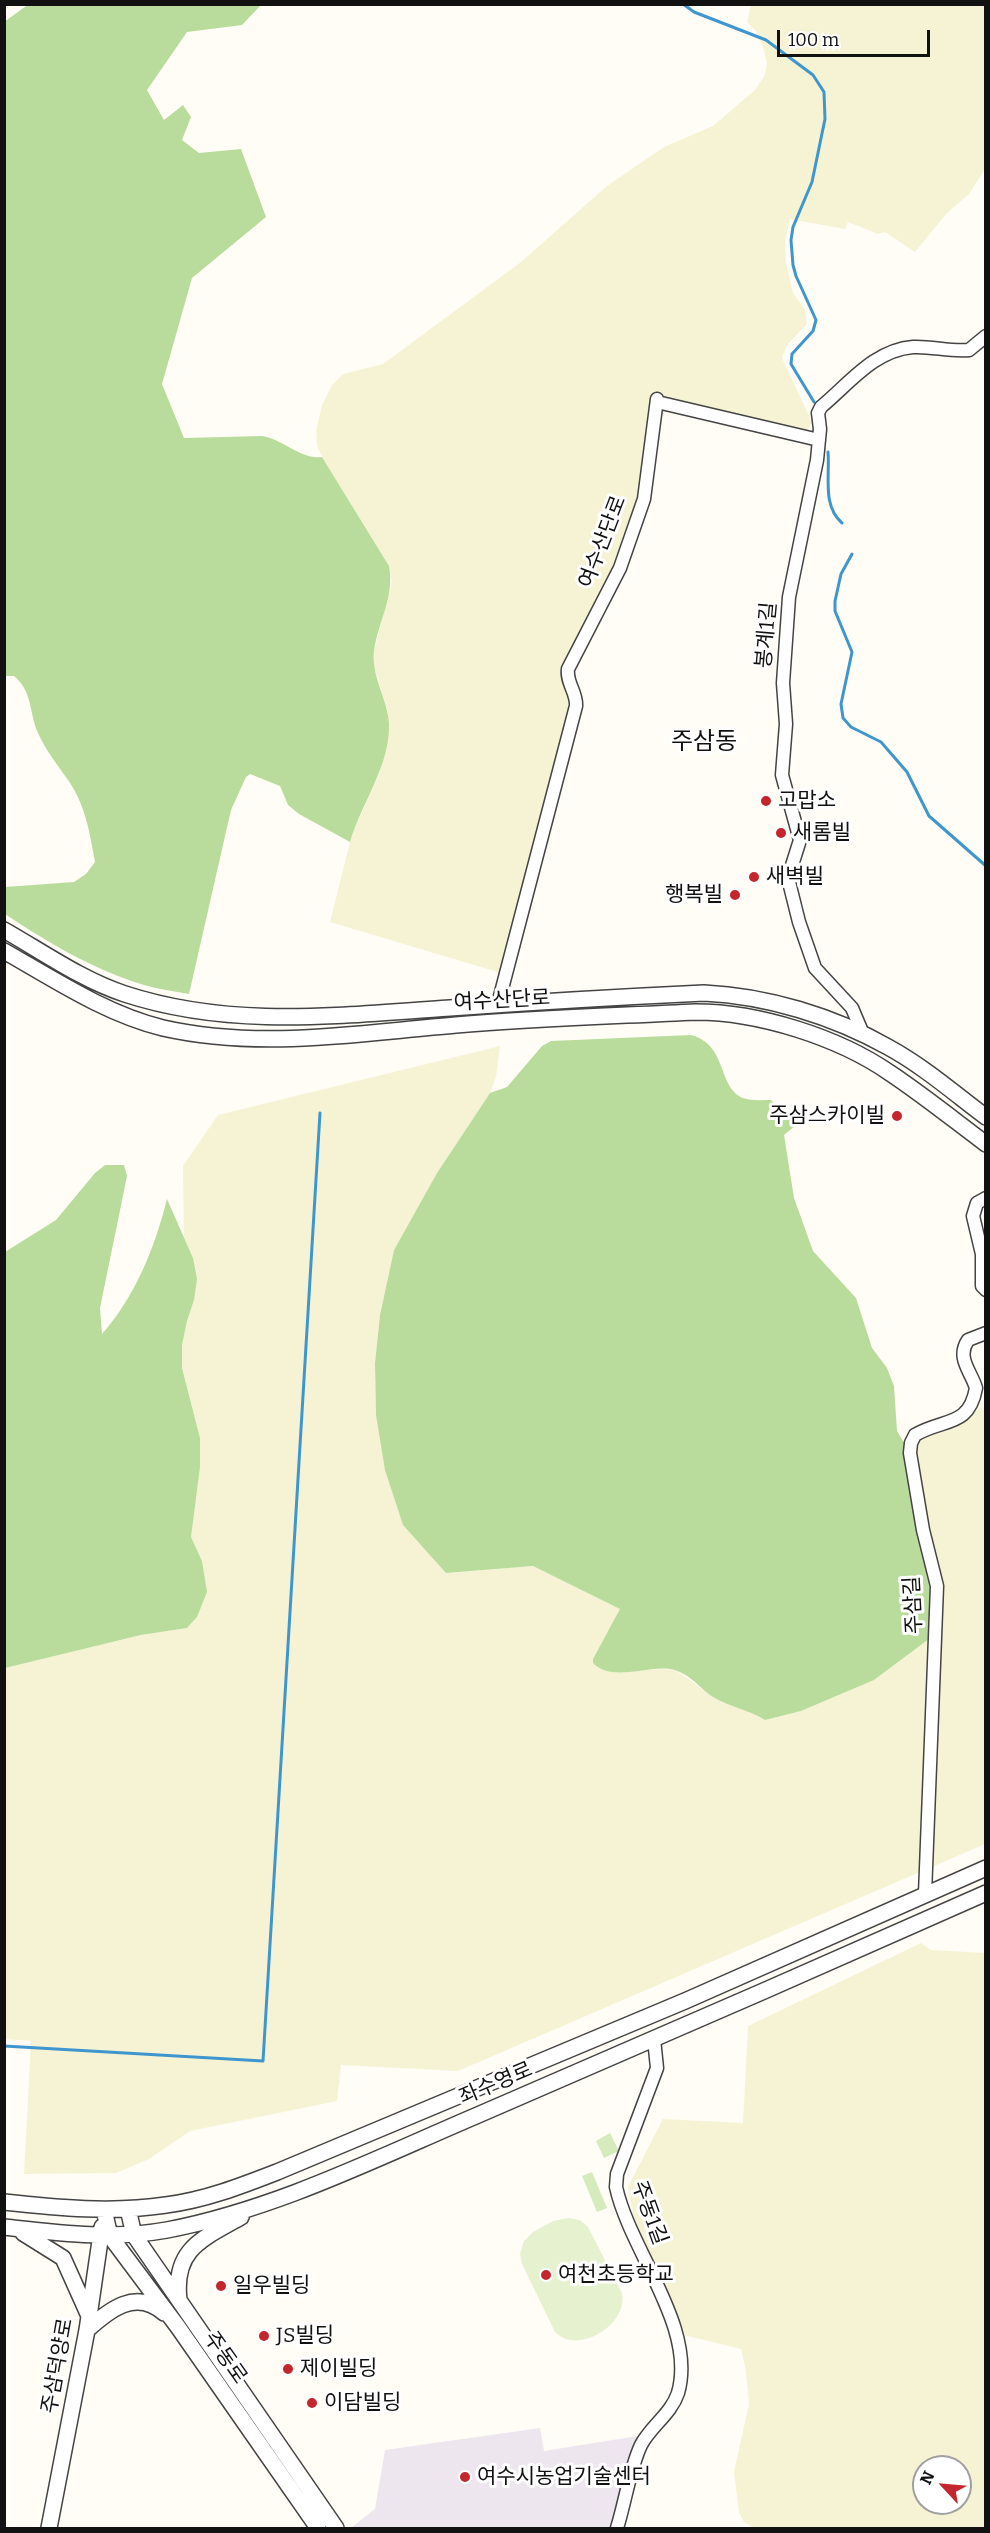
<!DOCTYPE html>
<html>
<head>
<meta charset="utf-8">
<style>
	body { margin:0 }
	#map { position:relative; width:990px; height:2533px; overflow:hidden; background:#fffdf5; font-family:Bitter,serif }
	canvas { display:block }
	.frame { position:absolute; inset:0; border:6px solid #111; pointer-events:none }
	.north { position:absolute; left:912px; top:2455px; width:60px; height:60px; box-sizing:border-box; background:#fff; border:2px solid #a0a0a0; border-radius:50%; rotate:296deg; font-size:16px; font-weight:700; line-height:24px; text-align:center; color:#111 }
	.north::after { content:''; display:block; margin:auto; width:21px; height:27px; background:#c4262e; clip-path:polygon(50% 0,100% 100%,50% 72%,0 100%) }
	.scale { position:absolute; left:777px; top:30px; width:153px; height:27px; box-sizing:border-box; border:3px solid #111; border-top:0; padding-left:8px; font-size:18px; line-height:21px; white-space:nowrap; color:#111; -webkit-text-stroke:4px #fff; paint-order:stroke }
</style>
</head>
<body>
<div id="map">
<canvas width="990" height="2533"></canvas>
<div class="frame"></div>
<div class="north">N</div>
<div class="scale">100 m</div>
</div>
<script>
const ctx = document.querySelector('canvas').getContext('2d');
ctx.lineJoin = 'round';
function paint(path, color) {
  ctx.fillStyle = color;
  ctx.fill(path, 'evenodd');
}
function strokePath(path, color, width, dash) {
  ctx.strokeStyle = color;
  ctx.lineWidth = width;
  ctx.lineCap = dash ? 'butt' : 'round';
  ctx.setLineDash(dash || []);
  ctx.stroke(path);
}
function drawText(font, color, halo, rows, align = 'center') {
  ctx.font = font + ' Bitter,"Noto Sans KR",serif';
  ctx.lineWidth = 6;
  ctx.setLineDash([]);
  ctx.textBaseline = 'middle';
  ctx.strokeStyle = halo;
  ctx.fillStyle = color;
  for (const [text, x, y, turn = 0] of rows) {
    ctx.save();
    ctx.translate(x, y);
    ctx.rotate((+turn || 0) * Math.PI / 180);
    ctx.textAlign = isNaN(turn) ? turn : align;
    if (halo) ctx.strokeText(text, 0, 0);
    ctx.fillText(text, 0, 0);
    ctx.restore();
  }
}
const industrial = new Path2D(`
	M540,2428L544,2451L650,2434L612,2528L352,2527L375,2509L385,2450Z`);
const farmland = new Path2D(`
	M751,5H985V169L969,194L947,213L915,252L885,232L878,234L848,222L845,229L790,219L785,242L786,263L793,293L805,310L807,324L787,345L782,358L810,418L811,423L808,430L804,431L661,399L640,498L616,567L560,670L574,702L501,973L330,922L352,834L379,774L388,740V712L374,667V651L392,581L389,566L322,457L317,445L316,431L322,405L332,385L343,374L383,364L521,262L607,186L664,147L713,126L755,90L765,75L767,64L764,50L756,31L747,22Z
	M500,1046L496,1077L490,1093L437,1173L394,1250L380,1315L375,1363L376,1415L446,1573L533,1566L621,1609L593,1659L600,1668L613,1671L666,1669L677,1671L715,1698L751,1712L765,1720L801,1711L874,1680L937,1633L911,1443L972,1403L985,1411V1844L458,2071L341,2065L337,2101L190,2131L149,2159L116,2173L24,2174L31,2041L4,2039V1668L141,1635L187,1628L197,1617L202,1561L191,1537L200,1438L182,1368V1345L187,1321L194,1300L193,1258L184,1237L183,1166L218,1115Z
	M921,1943L931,1950L985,1953V2528H754L744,2522L739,2513L734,2472L749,2404L746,2371L741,2349L683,2335L633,2214L628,2187L663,2119L743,2123L748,2026ZM924,2467H960V2503H924Z`);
const green = new Path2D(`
	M610,2133L619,2151L604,2158L596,2141Z
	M592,2172L607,2208L597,2212L582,2176Z`);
const forest = new Path2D(`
	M29,4L261,5L242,25L187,32L147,90L164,120L183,105L191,117L182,140L199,153L241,149L266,217L192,278L162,384L184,438L262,436C283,439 301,460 322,457L389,566C395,596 378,622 374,651C371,677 388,699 389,724C390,766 362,802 350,842L299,814L288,805L280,786L250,774L246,777L231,810L189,994C174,991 158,989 144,985C94,970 47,942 5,914V887L74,882L86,874L95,862C90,833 85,804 68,780C57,764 46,751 38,733C29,713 33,692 14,676H5L4,22Z
	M691,1035C728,1045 717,1087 743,1098C751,1101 762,1100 771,1100L796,1125L784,1135L794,1198L813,1251L856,1298L872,1348L887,1368L894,1386L897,1431L910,1453L937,1586V1633L874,1680L801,1711L765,1720C749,1710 730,1707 713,1697C699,1688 689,1672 670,1669C647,1666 611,1682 593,1663V1659L620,1609L533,1566L446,1573L403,1525L385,1470L376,1415L375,1363L380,1315L394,1250L437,1173L490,1093L507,1087L542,1046L551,1041Z
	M105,1165H124L127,1176L100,1308L102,1334C135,1297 155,1247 167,1199L193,1258L197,1279L194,1300L187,1321L182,1345V1368L200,1438V1467L191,1537L202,1561L207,1592L197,1617L187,1628L141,1635L5,1668V1252L56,1220L95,1173Z`);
const pitch = new Path2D(`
	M568,2218L580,2220L588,2227L622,2293C629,2324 578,2356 555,2332L522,2264L520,2254L524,2241L533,2232L553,2221Z`);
const stream = new Path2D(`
	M683,4L694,12L766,40L813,75L824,92L825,119L812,182L793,227L791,240L793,265L796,276L816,320L813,331L792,354L791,364L814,402
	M828,452C830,476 822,506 842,523
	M852,554L841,574L835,601V611L852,652L841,704L843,718L851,727L881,742L907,772L929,816L986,866
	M4,2046L263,2061L320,1113`);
const minor = new Path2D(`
	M657,402L819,440
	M498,1004L576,706C577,692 566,683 568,669L620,568L644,499L657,399
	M863,1034L852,1008L815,968L799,922L788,878L800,840L782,775L786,724L783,683L789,597L817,460L820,429L818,413L821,407C849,384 874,350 913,347C932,346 950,352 969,350L986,336
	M986,1198L977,1203L973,1216L982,1254V1286L986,1290
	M925,1894L937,1586L923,1530L910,1453L911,1443L915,1435C943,1418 969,1428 976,1388C971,1371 956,1358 968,1340L986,1333
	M617,2528C625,2503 630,2468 641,2445C651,2426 671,2414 678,2393C697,2327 630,2251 616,2187L617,2174L657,2068L654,2039`);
const tertiary = new Path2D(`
	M4,930C43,952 82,980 125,994C232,1029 340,1015 450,1008C534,1002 619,997 704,993C767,996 833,1016 888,1047C923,1066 954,1093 986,1117
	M4,951C55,980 106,1014 163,1028C261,1050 358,1033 456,1025C536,1018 616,1016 696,1012C758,1012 838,1037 890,1073C923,1095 954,1120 986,1144
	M4,2202C58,2208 113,2213 166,2205C205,2200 241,2186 277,2172L685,2001L986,1868
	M128,2209L134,2235L336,2528
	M104,2210L110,2236L178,2327L318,2528
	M4,2227C59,2233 112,2240 167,2230C276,2209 377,2158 478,2115C648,2042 817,1968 986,1893
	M23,2233L63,2258L89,2316
	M179,2300C173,2249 202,2239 241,2217
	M87,2330C109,2310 136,2288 164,2313
	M49,2528L87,2330L102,2227`);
const markers = [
	[766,801,6,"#c4262e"],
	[781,833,6,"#c4262e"],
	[754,877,6,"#c4262e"],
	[735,895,6,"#c4262e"],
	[897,1116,6,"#c4262e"],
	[546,2275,6,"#c4262e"],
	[221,2286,6,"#c4262e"],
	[264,2336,6,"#c4262e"],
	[288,2369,6,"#c4262e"],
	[312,2403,6,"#c4262e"],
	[465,2477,6,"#c4262e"]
];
const streetNames = [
	["여수산단로",603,542,-69],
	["봉계1길",767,635,-85],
	["여수산단로",502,1001,-3],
	["주삼길",914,1605,-93],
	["좌수영로",496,2084,-23],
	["주동1길",649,2213,70],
	["주동로",225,2358,55],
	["주삼덕양로",58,2366,-80]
];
const poiNames = [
	["고맙소",778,801],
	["새롬빌",793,833],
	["새벽빌",766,877],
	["행복빌",723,895,"right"],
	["주삼스카이빌",885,1116,"right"],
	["여천초등학교",558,2275],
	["일우빌딩",233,2286],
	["JS빌딩",276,2336],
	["제이빌딩",300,2369],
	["이담빌딩",324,2403],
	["여수시농업기술센터",477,2477]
];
const quarterNames = [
	["주삼동",704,742]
];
paint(industrial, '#eee6ef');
paint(farmland, '#f6f3d4');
paint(green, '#d5ebbd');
paint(forest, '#b9dc9c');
paint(pitch, '#e6f2cf');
strokePath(stream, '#3f96cf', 3);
strokePath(minor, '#444', 15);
strokePath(tertiary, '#444', 18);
strokePath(minor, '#fff', 12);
strokePath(tertiary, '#fff', 15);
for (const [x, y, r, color] of markers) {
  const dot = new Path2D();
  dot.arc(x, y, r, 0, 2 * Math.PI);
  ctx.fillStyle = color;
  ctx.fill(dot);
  strokePath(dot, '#fff', 2);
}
drawText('21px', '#111', '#fff', streetNames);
drawText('21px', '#111', '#fff', poiNames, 'left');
drawText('24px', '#111', '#fff', quarterNames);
</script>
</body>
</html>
